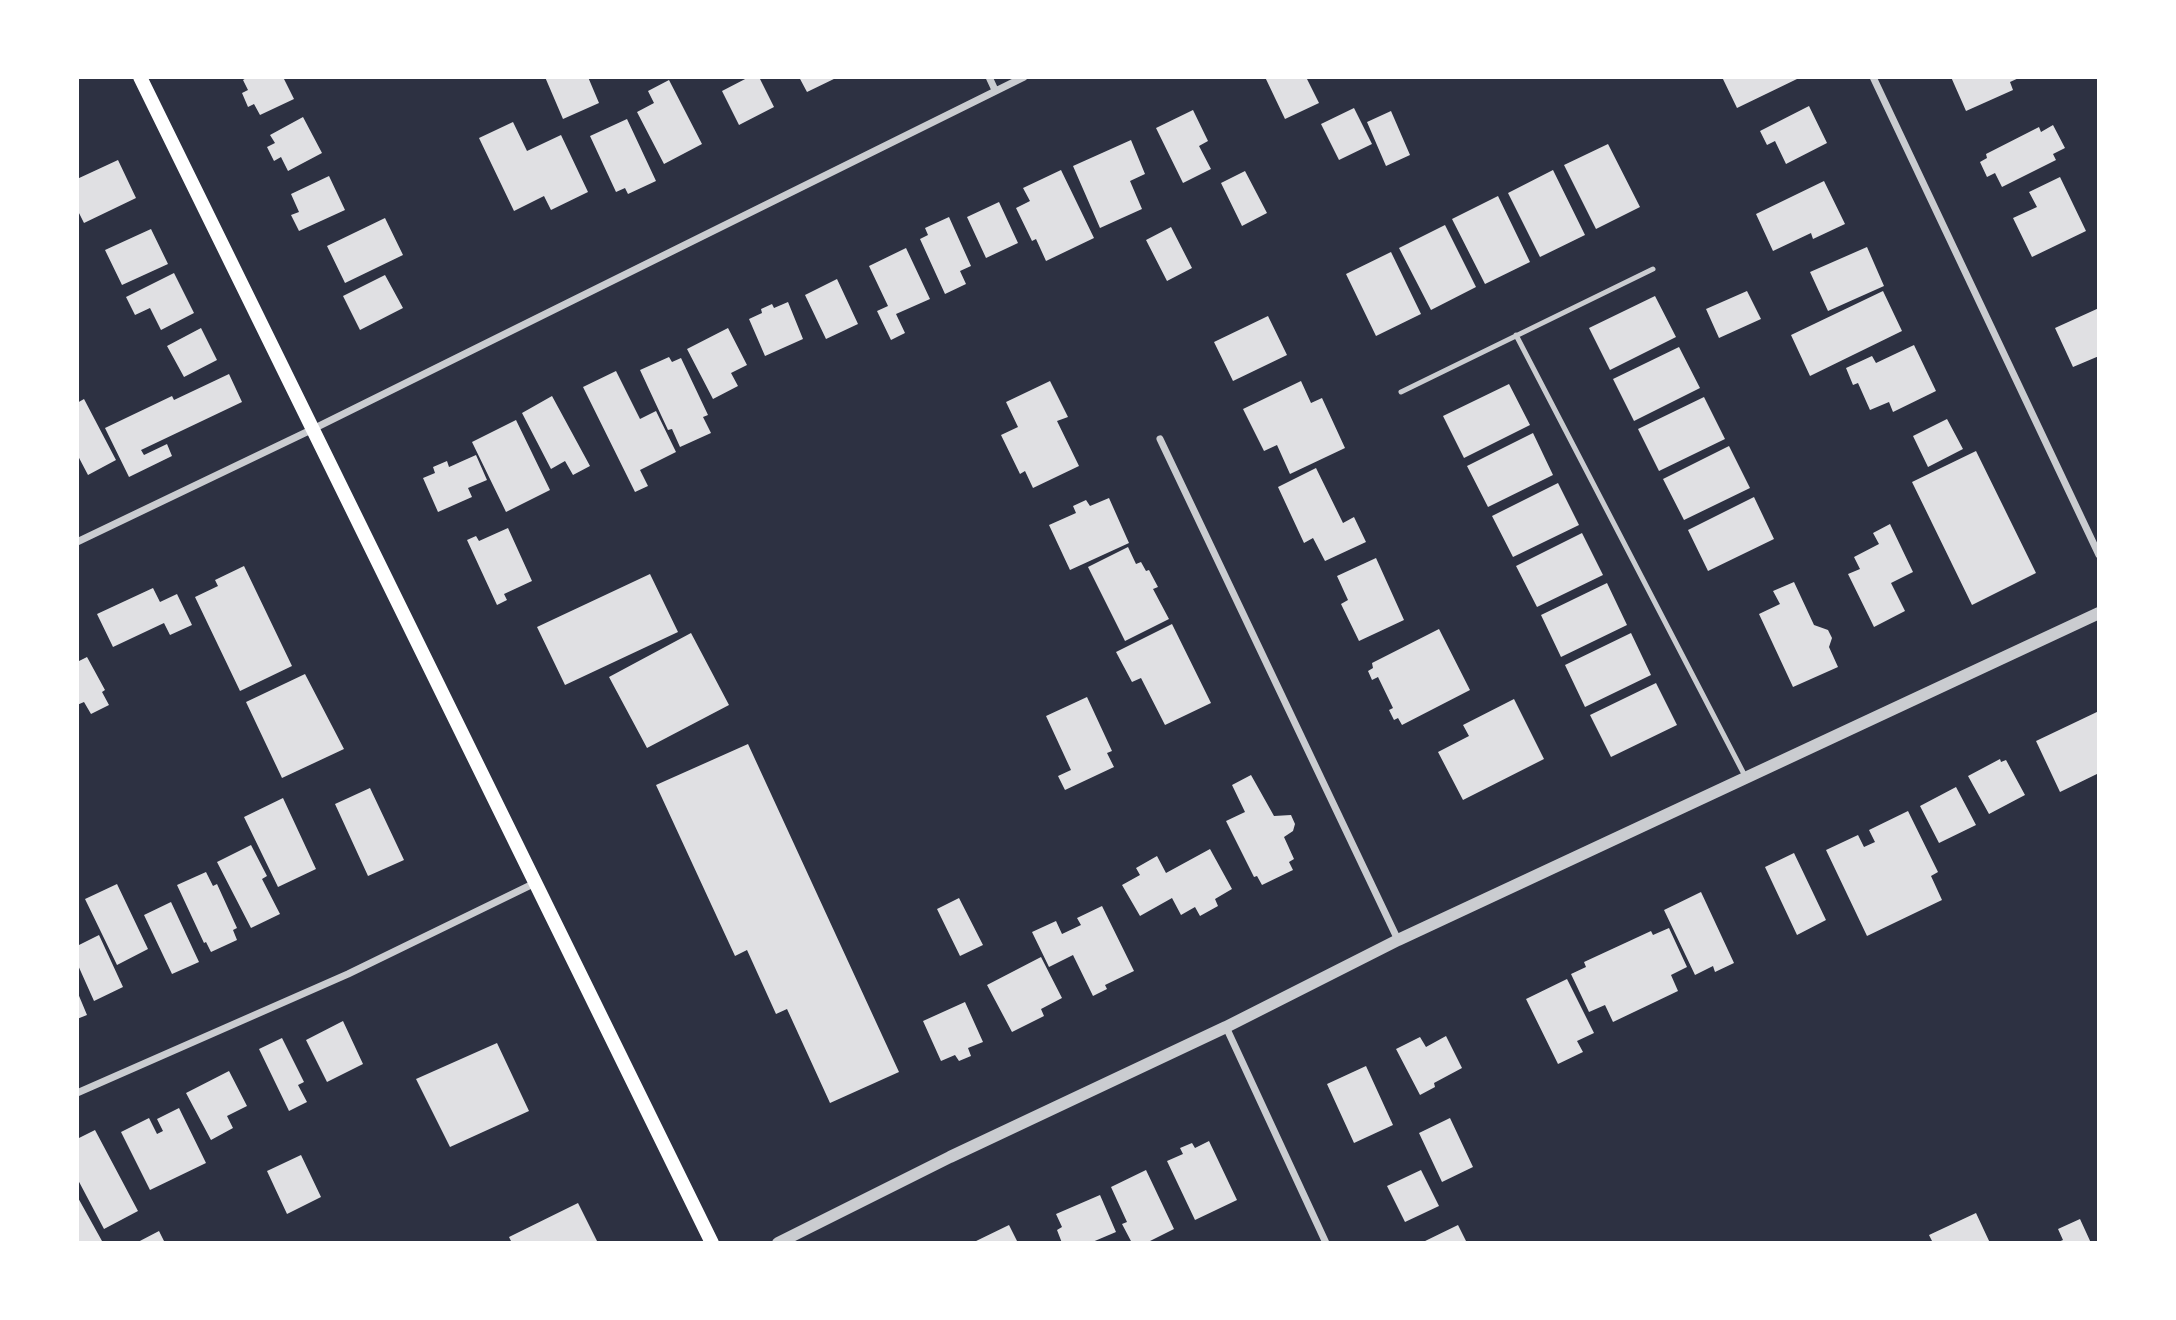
<!DOCTYPE html>
<html>
<head>
<meta charset="utf-8">
<style>
	body { margin:0 }
	#map { position:relative; width:2176px; height:1320px; overflow:hidden; background:#2d3142; font-family:Rubik,sans-serif }
	canvas { display:block }
	.frame { position:absolute; inset:0; border:79px solid #fff; pointer-events:none }
</style>
</head>
<body>
<div id="map">
<canvas width="2176" height="1320"></canvas>
<div class="frame"></div>
</div>
<script>
const ctx = document.querySelector('canvas').getContext('2d');
ctx.lineJoin = 'round';
function paint(path, color) {
  ctx.fillStyle = color;
  ctx.fill(path, 'evenodd');
}
function strokePath(path, color, width, dash) {
  ctx.strokeStyle = color;
  ctx.lineWidth = width;
  ctx.lineCap = dash ? 'butt' : 'round';
  ctx.setLineDash(dash || []);
  ctx.stroke(path);
}
const building = new Path2D(`
	M248,77H283L294,99L260,115L254,104L248,107L242,93L248,90L243,80Z
	M545,77H588L599,103L563,119Z
	M749,77H759L774,107L739,125L722,91Z
	M799,77H838L807,92Z
	M1265,77H1306L1319,103L1285,119Z
	M1722,77H1796L1797,79L1737,108Z
	M1951,77H2021L2010,82L2013,90L1966,111Z
	M669,80L702,144L664,164L637,112L654,103L648,91Z
	M1809,106L1827,143L1786,164L1775,141L1767,145L1760,131Z
	M1354,108L1372,144L1339,160L1321,124Z
	M1193,110L1208,141L1199,146L1211,169L1183,183L1156,128Z
	M1391,111L1410,155L1386,166L1367,122Z
	M303,117L322,153L288,171L281,157L274,161L267,147L275,143L270,135Z
	M627,119L656,181L628,194L625,188L616,192L590,136Z
	M513,122L527,151L561,135L588,192L551,210L544,196L514,211L479,138Z
	M2053,125L2065,148L2053,154L2056,160L2002,187L1995,173L1987,177L1980,162L1987,158L1986,154L2039,127L2041,132Z
	M1131,140L1145,174L1130,181L1142,209L1100,228L1073,166Z
	M1608,144L1640,207L1596,229L1564,165Z
	M118,160L136,198L84,223L77,209V179Z
	M1061,170L1094,238L1046,261L1036,239L1032,241L1016,208L1030,201L1023,188Z
	M1553,170L1585,235L1540,257L1508,193Z
	M1245,171L1267,213L1242,226L1221,183Z
	M329,176L345,210L299,231L291,215L299,212L291,194Z
	M2060,177L2086,231L2032,257L2013,218L2037,207L2029,192Z
	M1824,181L1845,224L1813,239L1811,233L1773,251L1756,214Z
	M1498,196L1530,262L1485,284L1452,219Z
	M999,202L1018,243L986,258L967,217Z
	M949,217L971,266L960,271L966,284L945,294L920,239L928,235L925,228Z
	M385,218L403,255L345,283L327,246Z
	M1445,225L1476,287L1431,310L1399,248Z
	M1171,227L1192,268L1167,281L1146,240Z
	M151,229L168,264L122,285L105,250Z
	M1867,247L1884,286L1828,311L1810,272Z
	M906,248L930,299L896,314L905,333L891,340L877,311L888,306L869,266Z
	M1391,252L1421,314L1376,336L1346,274Z
	M174,273L194,313L161,330L150,308L135,315L126,297Z
	M385,275L403,308L360,330L343,296Z
	M837,279L858,324L826,339L805,295Z
	M1747,291L1761,319L1719,338L1706,309Z
	M1883,291L1902,331L1810,376L1791,335Z
	M1655,296L1676,337L1610,370L1589,328Z
	M788,302L803,339L765,356L749,319L762,313L761,309L772,304L774,308Z
	M2099,308V356L2073,367L2055,328Z
	M1268,316L1287,355L1233,381L1214,342Z
	M201,328L217,360L184,377L167,346Z
	M728,328L747,365L731,373L738,386L713,399L687,349Z
	M1914,345L1936,391L1893,412L1889,402L1870,410L1858,383L1853,385L1846,368L1872,356L1876,363Z
	M1679,347L1700,388L1634,421L1613,379Z
	M669,357L672,362L681,358L708,415L703,417L711,433L680,447L672,429L668,430L640,370Z
	M616,371L640,419L656,411L676,452L640,470L648,486L635,492L583,387Z
	M229,374L242,402L141,450L144,455L167,444L172,456L129,477L105,428L172,396L174,400Z
	M1050,381L1068,417L1057,421L1079,466L1033,488L1025,471L1020,474L1001,435L1018,427L1006,402Z
	M1301,381L1311,403L1322,398L1345,448L1290,474L1277,445L1264,451L1243,409Z
	M1509,384L1530,425L1464,458L1443,416Z
	M552,396L590,466L573,475L565,461L551,469L522,413Z
	M1704,397L1725,439L1659,471L1638,429Z
	M84,399L116,460L88,475L77,454V403Z
	M1947,419L1963,449L1928,467L1913,436Z
	M516,420L550,490L506,512L472,442Z
	M1533,433L1553,475L1488,507L1467,466Z
	M1729,446L1750,488L1684,520L1663,479Z
	M1976,451L2036,573L1972,605L1912,482Z
	M476,455L487,480L468,488L472,497L438,512L423,478L435,473L433,467L447,461L449,467Z
	M1316,468L1343,523L1354,517L1366,542L1325,561L1313,538L1304,543L1278,487Z
	M1558,483L1579,525L1513,557L1492,516Z
	M1754,497L1774,539L1708,571L1688,530Z
	M1109,498L1129,543L1070,570L1049,525L1076,513L1073,506L1086,500L1090,506Z
	M1890,524L1913,572L1891,583L1905,611L1874,627L1848,574L1860,569L1854,557L1879,544L1873,533Z
	M508,528L532,581L504,594L507,600L497,605L467,540L476,536L479,541Z
	M1582,533L1603,575L1537,607L1516,566Z
	M1128,547L1136,564L1141,562L1146,571L1149,570L1158,587L1153,589L1169,619L1125,641L1088,567Z
	M1376,558L1404,620L1359,641L1341,604L1348,600L1337,576Z
	M244,566L292,666L240,691L195,597L218,586L215,580Z
	M650,574L678,632L565,685L537,627Z
	M1794,582L1814,625L1828,630L1832,638L1829,647L1838,667L1793,687L1759,614L1780,604L1773,591Z
	M1607,583L1627,625L1561,657L1541,615Z
	M153,588L160,602L177,594L192,625L170,635L164,623L113,647L97,614Z
	M1172,624L1211,703L1165,725L1141,678L1132,682L1116,652Z
	M1439,629L1470,690L1402,725L1398,718L1394,720L1389,710L1393,708L1378,677L1372,680L1368,671L1373,668L1372,663Z
	M691,633L729,705L647,748L609,677Z
	M1631,633L1651,675L1585,707L1565,665Z
	M87,657L105,690L102,692L109,705L91,714L84,702L77,705V662Z
	M305,674L344,749L282,778L246,702Z
	M1656,683L1677,725L1611,757L1590,715Z
	M1087,697L1112,751L1107,753L1114,767L1065,790L1058,776L1071,770L1046,716Z
	M1514,699L1544,759L1463,800L1438,752L1469,736L1463,725Z
	M2099,711V773L2060,792L2036,741Z
	M748,744L899,1072L830,1103L787,1009L776,1014L747,950L735,956L656,785Z
	M2000,759L2001,762L2006,760L2025,795L1989,814L1968,776Z
	M1251,775L1274,816L1291,815L1295,824L1293,831L1284,837L1294,859L1289,862L1293,870L1262,885L1257,876L1254,877L1226,821L1245,812L1232,785Z
	M1956,787L1976,825L1939,843L1920,806Z
	M370,788L404,860L368,876L335,804Z
	M283,798L316,869L278,887L244,817Z
	M1908,811L1938,872L1931,876L1942,900L1867,936L1826,850L1858,835L1864,847L1875,842L1869,830Z
	M251,845L267,876L262,879L280,914L251,928L217,862Z
	M1210,849L1232,889L1215,899L1218,906L1200,916L1195,907L1181,915L1172,898L1140,916L1122,885L1140,875L1136,868L1157,856L1166,873Z
	M1794,853L1826,920L1797,935L1765,867Z
	M206,872L213,886L217,884L237,928L233,930L237,940L211,952L206,942L204,943L177,885Z
	M117,884L148,949L117,965L85,899Z
	M1701,892L1734,963L1715,972L1713,966L1695,975L1664,910Z
	M959,898L983,945L960,956L937,909Z
	M171,902L199,962L172,974L144,915Z
	M1102,906L1134,971L1105,985L1107,989L1093,996L1073,955L1049,967L1032,932L1056,921L1062,934L1081,925L1077,918Z
	M1669,928L1687,967L1671,975L1678,991L1613,1022L1605,1005L1589,1012L1571,974L1586,967L1584,962L1651,931L1653,935Z
	M99,935L123,987L94,1001L77,963V946Z
	M1041,957L1062,998L1041,1009L1044,1016L1012,1032L987,985Z
	M1567,979L1594,1033L1577,1041L1583,1052L1558,1064L1526,999Z
	M77,991L87,1015L77,1019Z
	M965,1002L983,1042L968,1048L971,1056L959,1061L955,1055L941,1061L923,1021Z
	M343,1021L363,1064L327,1082L306,1040Z
	M1446,1036L1462,1068L1434,1083L1435,1087L1420,1095L1396,1049L1420,1037L1426,1047Z
	M282,1038L304,1082L298,1085L307,1102L289,1111L259,1049Z
	M497,1043L529,1111L450,1147L416,1079Z
	M1366,1066L1393,1125L1354,1143L1327,1084Z
	M229,1071L247,1106L227,1116L233,1128L211,1140L186,1093Z
	M179,1108L206,1163L150,1190L121,1132L149,1118L157,1134L163,1131L157,1119Z
	M1450,1118L1473,1167L1442,1182L1419,1133Z
	M95,1130L138,1211L104,1229L77,1178V1139Z
	M1209,1141L1237,1200L1195,1220L1167,1161L1183,1154L1180,1148L1192,1143L1195,1148Z
	M301,1155L321,1197L287,1214L267,1171Z
	M1146,1170L1174,1229L1146,1243H1132L1122,1224L1127,1222L1111,1187Z
	M1421,1170L1439,1206L1405,1222L1387,1186Z
	M1100,1195L1116,1232L1090,1243H1062L1057,1230L1062,1227L1056,1214Z
	M77,1196L102,1241L98,1243H77Z
	M578,1203L598,1243H512L509,1237Z
	M1976,1213L1990,1243H1933L1929,1235Z
	M2080,1219L2091,1243H2056L2063,1240L2058,1229Z
	M1009,1225L1018,1243H972Z
	M1458,1225L1467,1243H1421Z
	M159,1231L165,1243H136Z`);
const service = new Path2D(`
	M1516,335L1745,776
	M1401,392L1653,269`);
const minor = new Path2D(`
	M989,77L995,90
	M1873,77L2099,555
	M1160,439L1398,940
	M77,542L313,429L1024,77
	M1226,1027L1326,1243
	M77,1093L348,974L535,883`);
const tertiary = new Path2D(`
	M778,1243L950,1157L1226,1027L1398,940L2099,613`);
const secondary = new Path2D(`
	M140,77L712,1243`);
paint(building, '#e0e0e3');
strokePath(service, '#caccd0', 5);
strokePath(minor, '#caccd0', 7);
strokePath(tertiary, '#caccd0', 12);
strokePath(secondary, '#fff', 14);
</script>
</body>
</html>
